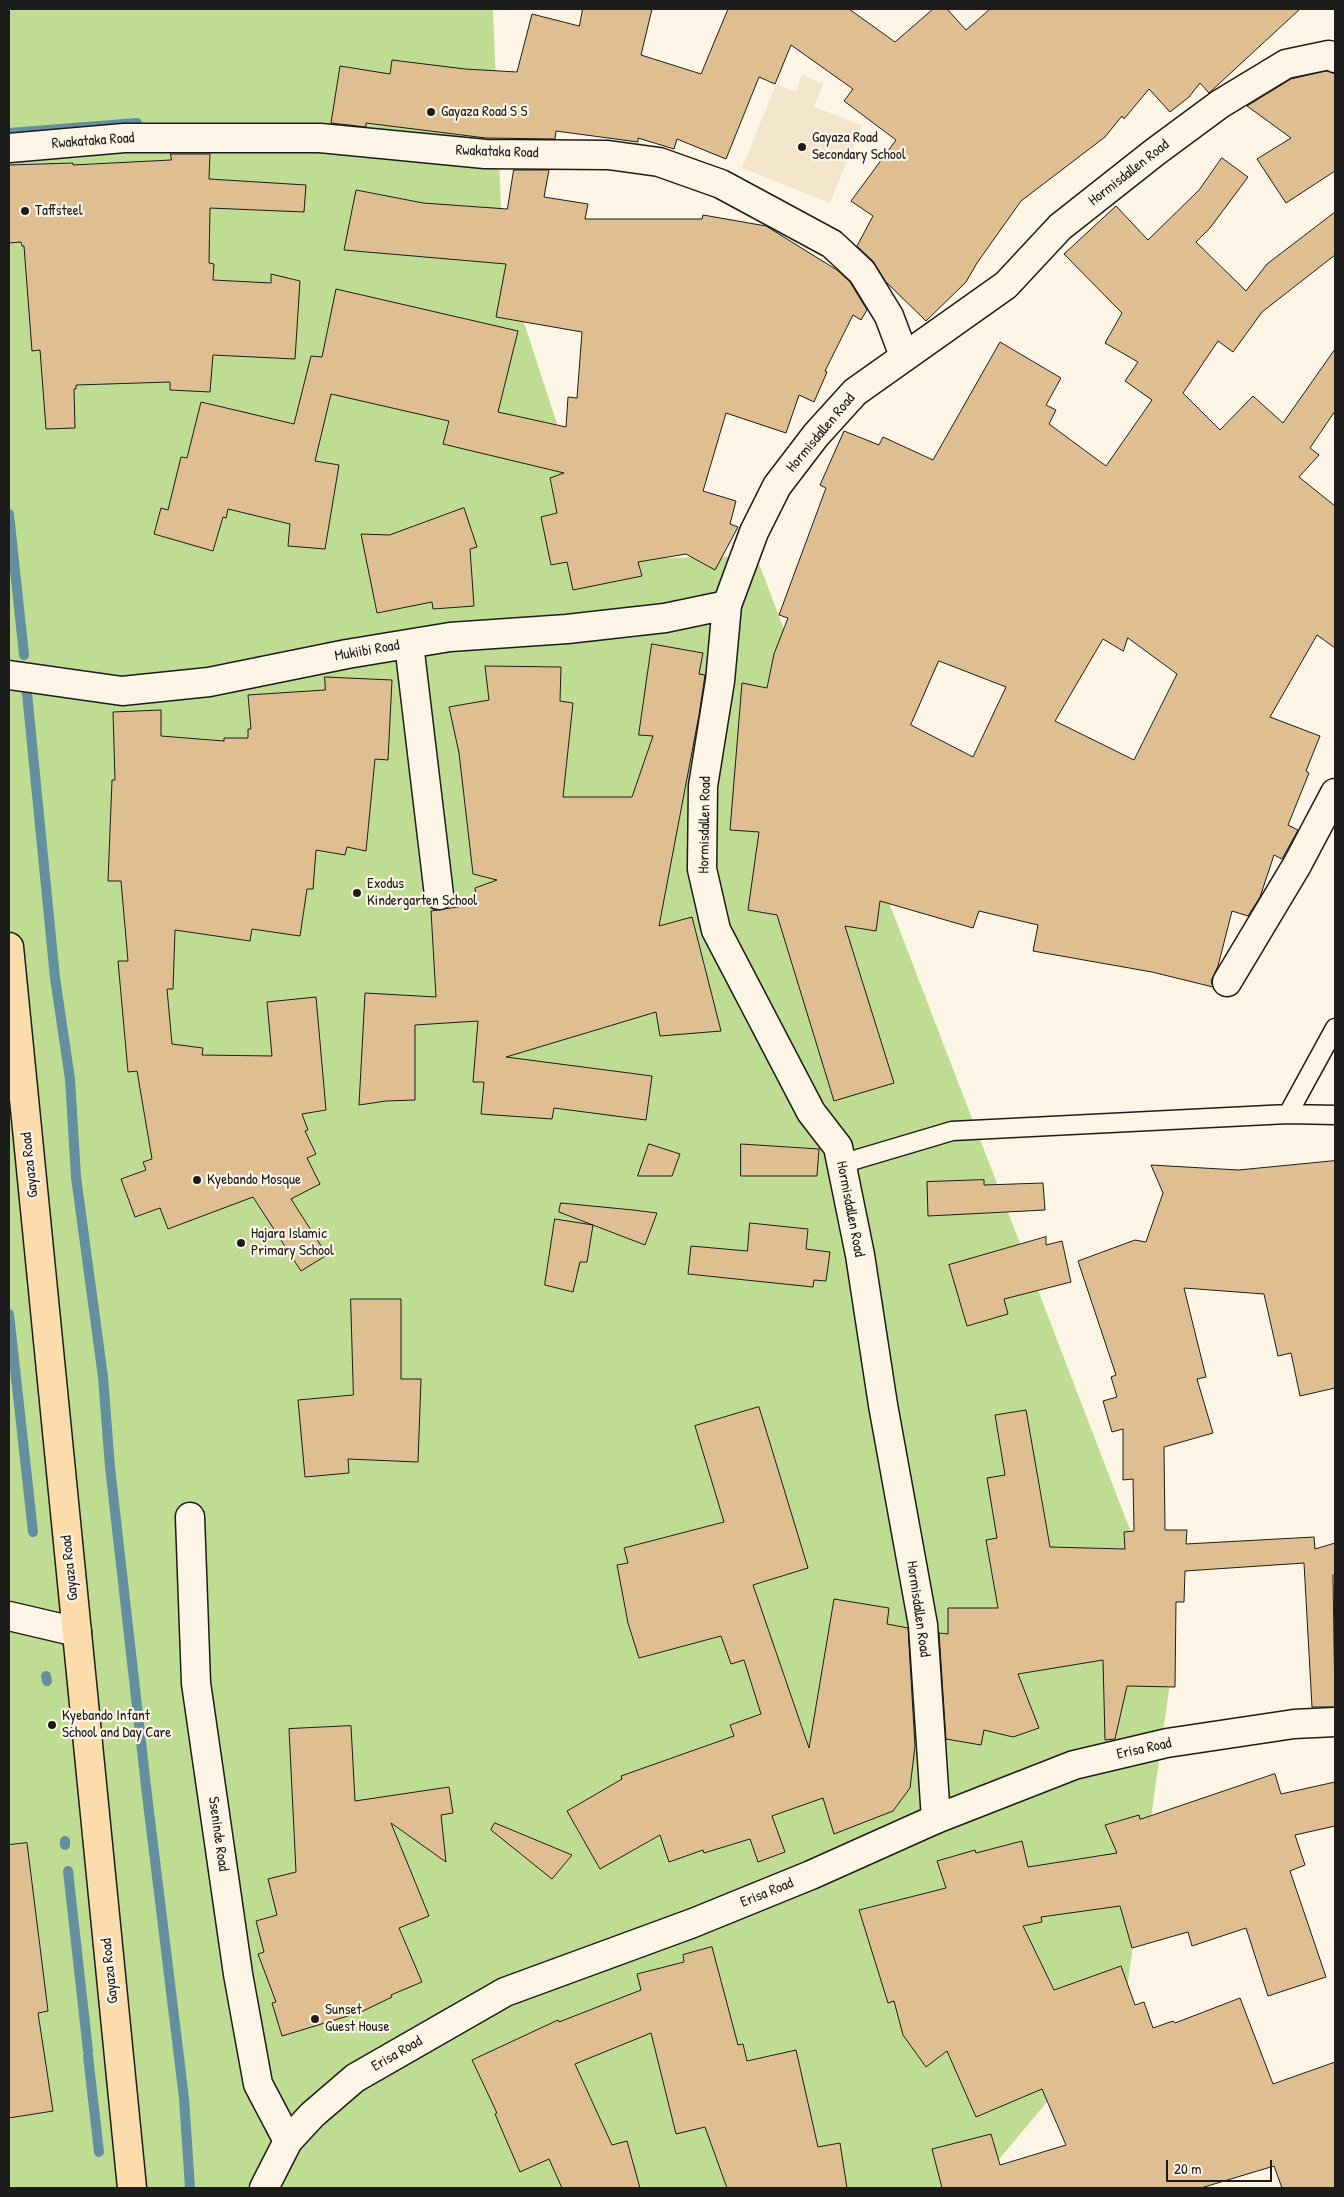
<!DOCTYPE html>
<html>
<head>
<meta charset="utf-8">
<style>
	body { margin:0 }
	#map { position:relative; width:1344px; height:2197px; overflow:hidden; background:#fcf5e5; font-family:"Patrick Hand",sans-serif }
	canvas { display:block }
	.frame { position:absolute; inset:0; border:10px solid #1c1c1c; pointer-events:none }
	.scale { position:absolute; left:1166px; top:2160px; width:106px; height:22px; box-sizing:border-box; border:2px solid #1c1c1c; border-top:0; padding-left:6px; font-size:15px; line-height:18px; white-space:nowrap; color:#1c1c1c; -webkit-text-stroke:4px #fcf5e5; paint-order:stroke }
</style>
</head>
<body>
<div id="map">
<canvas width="1344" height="2197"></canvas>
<div class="frame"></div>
<div class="scale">20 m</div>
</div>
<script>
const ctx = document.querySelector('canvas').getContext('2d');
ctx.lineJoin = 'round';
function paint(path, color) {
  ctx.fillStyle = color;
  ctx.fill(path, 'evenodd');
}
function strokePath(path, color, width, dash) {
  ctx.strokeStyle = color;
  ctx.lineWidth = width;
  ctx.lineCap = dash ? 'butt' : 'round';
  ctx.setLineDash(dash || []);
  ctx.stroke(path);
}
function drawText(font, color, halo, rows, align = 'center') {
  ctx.font = font + ' "Patrick Hand",sans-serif';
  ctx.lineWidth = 4.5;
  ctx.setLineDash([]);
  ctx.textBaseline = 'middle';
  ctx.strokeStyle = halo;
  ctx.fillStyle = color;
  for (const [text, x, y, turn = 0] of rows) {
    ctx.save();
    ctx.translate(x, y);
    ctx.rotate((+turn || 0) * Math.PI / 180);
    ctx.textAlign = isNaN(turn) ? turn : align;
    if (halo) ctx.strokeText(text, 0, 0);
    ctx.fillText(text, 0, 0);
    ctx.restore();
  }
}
const built = new Path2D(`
	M802,75L823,84L814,107L862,125L830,203L742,168L776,84L796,92Z`);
const green = new Path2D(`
	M9,9H493L503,258L573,473L666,558L756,556L1175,1647L1124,2010L975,2188H9Z`);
const stream = new Path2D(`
	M9,133L137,123
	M9,514L24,655
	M26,683L55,978L70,1079L76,1177L103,1377L110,1467L147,1795L184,2098L190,2188
	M9,1314L33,1532
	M46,1676L47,1681
	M65,1841V1845
	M68,1871L88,2051
	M88,2056L99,2152`);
const building = new Path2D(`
	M583,9H652L641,55L701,74L728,9H849L895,42L933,9H947L966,30L990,9H1300L1209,93L1200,83L1189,97L1170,112L1149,89L1124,119L1122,116L1105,137L1021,201L977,263L966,282L926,321L886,282L873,261L857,246L873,216L851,201L896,140L844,101L853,89L791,45L775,84L759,77L726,159L677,139L674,149L638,138V142L556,131L555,139L486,138L366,123V127L331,123L340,66L390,74L392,60L465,69L517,72L532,14L579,26Z
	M1327,71L1335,74V171L1286,203L1257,159L1291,138L1247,106L1291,79Z
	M171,154H210L209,179L306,185L304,212L210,208L209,263L214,264L213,280L271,283V274L300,281L295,359L213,355L210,392L170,390V382L76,385V389H74L75,428L46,429L40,350L32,351L24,246H22L21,242L9,243V165L73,163V165L171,160Z
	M1222,158L1248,177L1210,228L1196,242L1246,291L1267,264L1335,212V255L1262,312L1233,352L1218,341L1183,393L1220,430L1253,396L1283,423L1335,349V411L1310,448L1319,455L1299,477L1335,506V648L1317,635L1270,717L1320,736L1306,771L1309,773L1288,825L1298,830L1282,859L1274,855L1260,897L1248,916L1232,911L1218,966L1211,981L1213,987L1152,972L1033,951L1038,925L979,911L973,928L880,901L876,931L845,926L894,1083L834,1101L777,915L748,910L759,832L730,830L742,683L767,688L774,654L788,618L779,615L826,488L820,485L844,431L879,445L883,437L933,460L1000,342L1061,378L1046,405L1056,410L1049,424L1106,466L1152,400L1125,381L1138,362L1105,343L1122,313L1064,254L1116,206L1148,240L1199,190ZM1128,638L1177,674L1134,760L1055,721L1103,639L1123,651ZM939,661L1006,687L973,757L911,725Z
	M514,170H549L544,197L588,204L585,219H702L703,215L766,226L837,270L850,282L867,310L861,320L853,315L825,371L827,372L814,402L799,395L786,433L726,413L703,491L736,501L730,524L738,527L715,570L686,554L638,562L642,576L573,590L567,562L551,565L541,517L557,513L550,478L564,473L443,444L449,421L331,394L315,461L339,465L325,549L288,546L290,524L228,509L226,518L223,517L213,551L154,534L161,508L168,510L181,457L187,458L201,402L294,424L311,356L322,357L336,289L518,331L498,412L566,427L568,397L577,398L582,332L496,317L506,264L344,250L356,190L423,203L507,209Z
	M464,508L477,547L470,549L474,606L433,609L432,602L377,613L361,534L389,535Z
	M652,644L703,653L699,674L705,675L699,715L659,926L692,917L721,1031L660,1036L656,1012L506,1057L652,1076L646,1120L554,1108L552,1119L481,1114L484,1082H473L478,1021L415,1025V1100L386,1101L359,1105L365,993L436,997L431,911L477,904L475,888L497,880L473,874L459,753L449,707L489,700L485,666L561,667L560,701L573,703L563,797H632L653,736L639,735Z
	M325,677L392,680L388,760L375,759L366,851L347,847L345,855L316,850L313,889H307L300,936L252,929L250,941L175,930L173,989H167L172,1044L203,1048L202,1055L272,1056L267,1002L316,997L326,1110L302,1114L308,1130L305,1131L316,1154L307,1158L320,1184L291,1199L327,1255L301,1271L253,1197L168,1229L160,1208L135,1217L121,1179L146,1170L143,1162L152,1159L137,1071L128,1072L118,961H128L121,881H108L112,780H115L113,712L161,710V736L224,741V738H248V729H251L248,695L325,690Z
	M649,1144L680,1154L672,1176H638Z
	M741,1144L819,1149L817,1176H741Z
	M1335,1161V1388L1300,1396L1291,1353L1278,1356L1264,1294L1184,1288L1206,1377L1197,1379L1213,1433L1164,1447L1165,1530H1187L1186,1544L1314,1537L1315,1549L1335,1543V1574L1333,1575L1335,1707H1312L1304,1563L1185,1571L1184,1602H1176L1175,1687L1127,1686L1115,1739L1105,1740L1103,1660L1018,1674L1039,1728L1013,1737L984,1730L981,1745L946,1739L939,1633L948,1634V1608H998L986,1540L997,1538L987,1478L1005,1475L995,1415L1026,1410L1050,1547L1125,1549L1124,1532L1134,1531L1133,1479L1123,1480V1429L1112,1432L1103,1401L1117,1397L1111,1377L1116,1375L1078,1261L1135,1240L1146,1242L1163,1193L1151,1165L1238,1170Z
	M984,1180V1185L1043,1183L1045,1210L928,1216L927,1182Z
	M561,1203L633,1210L657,1213L645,1245L559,1212Z
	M555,1219L593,1225L587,1262H580L573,1292L545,1285Z
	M750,1223L808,1229L806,1249L830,1252L826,1281L814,1280L813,1287L688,1274L691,1246L747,1251Z
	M1046,1237V1245L1062,1241L1071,1282L1004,1299L1008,1314L967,1326L949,1265Z
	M351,1299H401V1379H421L418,1462L348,1459L349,1473L305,1477L298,1400L353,1395Z
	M759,1407L808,1568L753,1585L809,1748L834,1599L889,1608L887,1624L908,1628L915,1746L910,1788L893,1811L834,1834L823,1798L772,1816L785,1852L758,1862L750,1839L704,1853L703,1850L669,1862L660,1835L600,1869L567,1811L622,1779L621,1776L734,1736L730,1725L761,1714L744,1660L731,1664L721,1636L639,1658L628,1623L617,1565L628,1563L624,1548L724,1522L695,1426Z
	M351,1726L355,1801L449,1787L453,1813L441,1815L446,1862L391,1823L429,1916L399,1928L422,1982L391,1995L392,1997L361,2012L282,2036L272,2003L276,2002L258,1954L264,1952L256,1921L277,1915L268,1879L296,1872L289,1729Z
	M1275,1774L1281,1794L1335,1782V1826L1295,1835L1305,1865L1290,1871L1326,1977L1268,1996L1246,1928L1192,1946L1188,1932L1132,1948L1120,1906L1041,1917L1042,1922L1023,1926L1054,1990L1121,1966L1135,2005L1144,2002L1153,2028L1173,2021L1175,2023L1240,1998L1273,2084L1335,2062V2188H1282L1274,2166L1201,2188H942L932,2149L991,2134L1000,2165L1066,2145L1042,2089L976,2117L947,2051L926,2067L903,2035L894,2001L888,2003L859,1910L946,1888L937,1861L975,1850L976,1853L1022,1841L1028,1867L1117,1853L1105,1825L1139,1815L1140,1819Z
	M495,1823L572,1855L552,1879L491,1830Z
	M27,1843L48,2011L38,2013L53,2111L9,2118V1845Z
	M712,1947L738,2045L743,2044L747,2061L796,2050L818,2147L840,2143L847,2188H727L705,2127L676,2134L651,2033L575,2064L612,2145L627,2141L640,2188H562L549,2159L520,2172L495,2114L497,2113L472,2060L558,2020L559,2022L641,1990L637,1974L684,1962L683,1955Z`);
const service = new Path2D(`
	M1288,1114L1335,1028
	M841,1164L952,1131L1288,1114L1335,1115`);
const minor = new Path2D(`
	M9,148L124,138H320L485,154L608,155L659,162L721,184L832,244L862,272L889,316L904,356
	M409,644L439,895
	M9,675L122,691L209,682L347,654L450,637L567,629L665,618L727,605
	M1227,982L1297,865L1335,793
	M190,1517L196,1683L238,1974L258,2084L288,2141
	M9,1616L77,1632
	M936,1819L923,1625L883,1405L860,1255L838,1147L811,1112L716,930L702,869L703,786L720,681L727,605L754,532L777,486L816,435L855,392L1006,285L1060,227L1155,152L1220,104L1286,64L1329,55L1335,58`);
const tertiary = new Path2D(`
	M264,2188L288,2141L312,2115L355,2078L505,1992L693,1923L811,1875L936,1819L1074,1765L1167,1743L1294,1724L1335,1722`);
const primary = new Path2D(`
	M9,947L132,2188`);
const markers = [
	[431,112,5,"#1c1c1c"],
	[802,147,5,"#1c1c1c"],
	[25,211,5,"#1c1c1c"],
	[357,893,5,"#1c1c1c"],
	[197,1180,5,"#1c1c1c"],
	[241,1243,5,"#1c1c1c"],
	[52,1725,5,"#1c1c1c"],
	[315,2019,5,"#1c1c1c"]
];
const poiNames = [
	["Gayaza Road S S",441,112],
	["Gayaza Road",812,138],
	["Secondary School",812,155],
	["Taffsteel",35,211],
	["Exodus",367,884],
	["Kindergarten School",367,901],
	["Kyebando Mosque",207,1180],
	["Hajara Islamic",251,1234],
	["Primary School",251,1251],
	["Kyebando Infant",62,1716],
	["School and Day Care",62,1733],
	["Sunset",325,2010],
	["Guest House",325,2027]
];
const streetNames = [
	["Rwakataka Road",93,141,-4],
	["Rwakataka Road",497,152,2],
	["Hormisdallen Road",1129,173,-38],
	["Hormisdallen Road",821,433,-50],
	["Mukiibi Road",367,651,-10],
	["Hormisdallen Road",705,825,-89],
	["Gayaza Road",30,1165,-96],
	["Hormisdallen Road",850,1209,79],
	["Gayaza Road",70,1568,-96],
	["Hormisdallen Road",918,1609,82],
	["Erisa Road",1144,1749,-12],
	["Sseninde Road",218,1834,82],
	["Erisa Road",767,1893,-22],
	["Gayaza Road",110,1971,-96],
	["Erisa Road",397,2054,-30]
];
paint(built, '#f3e5cc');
paint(green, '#bfdc93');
strokePath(stream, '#648f9f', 10);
paint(building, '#dfbf92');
strokePath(building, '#1c1c1c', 1);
strokePath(service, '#1c1c1c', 21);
strokePath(minor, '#1c1c1c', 31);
strokePath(tertiary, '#1c1c1c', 31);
strokePath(primary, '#1c1c1c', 31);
strokePath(service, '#fcf5e5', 18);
strokePath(minor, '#fcf5e5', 28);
strokePath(tertiary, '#fcf5e5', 28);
strokePath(primary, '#fcdcab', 28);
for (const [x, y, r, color] of markers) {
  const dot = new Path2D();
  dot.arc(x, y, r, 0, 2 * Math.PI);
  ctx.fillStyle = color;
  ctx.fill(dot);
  strokePath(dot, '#fcf5e5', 2);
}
drawText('15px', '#1c1c1c', '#fcf5e5', poiNames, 'left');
drawText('15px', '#1c1c1c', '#fcf5e5', streetNames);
</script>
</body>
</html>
